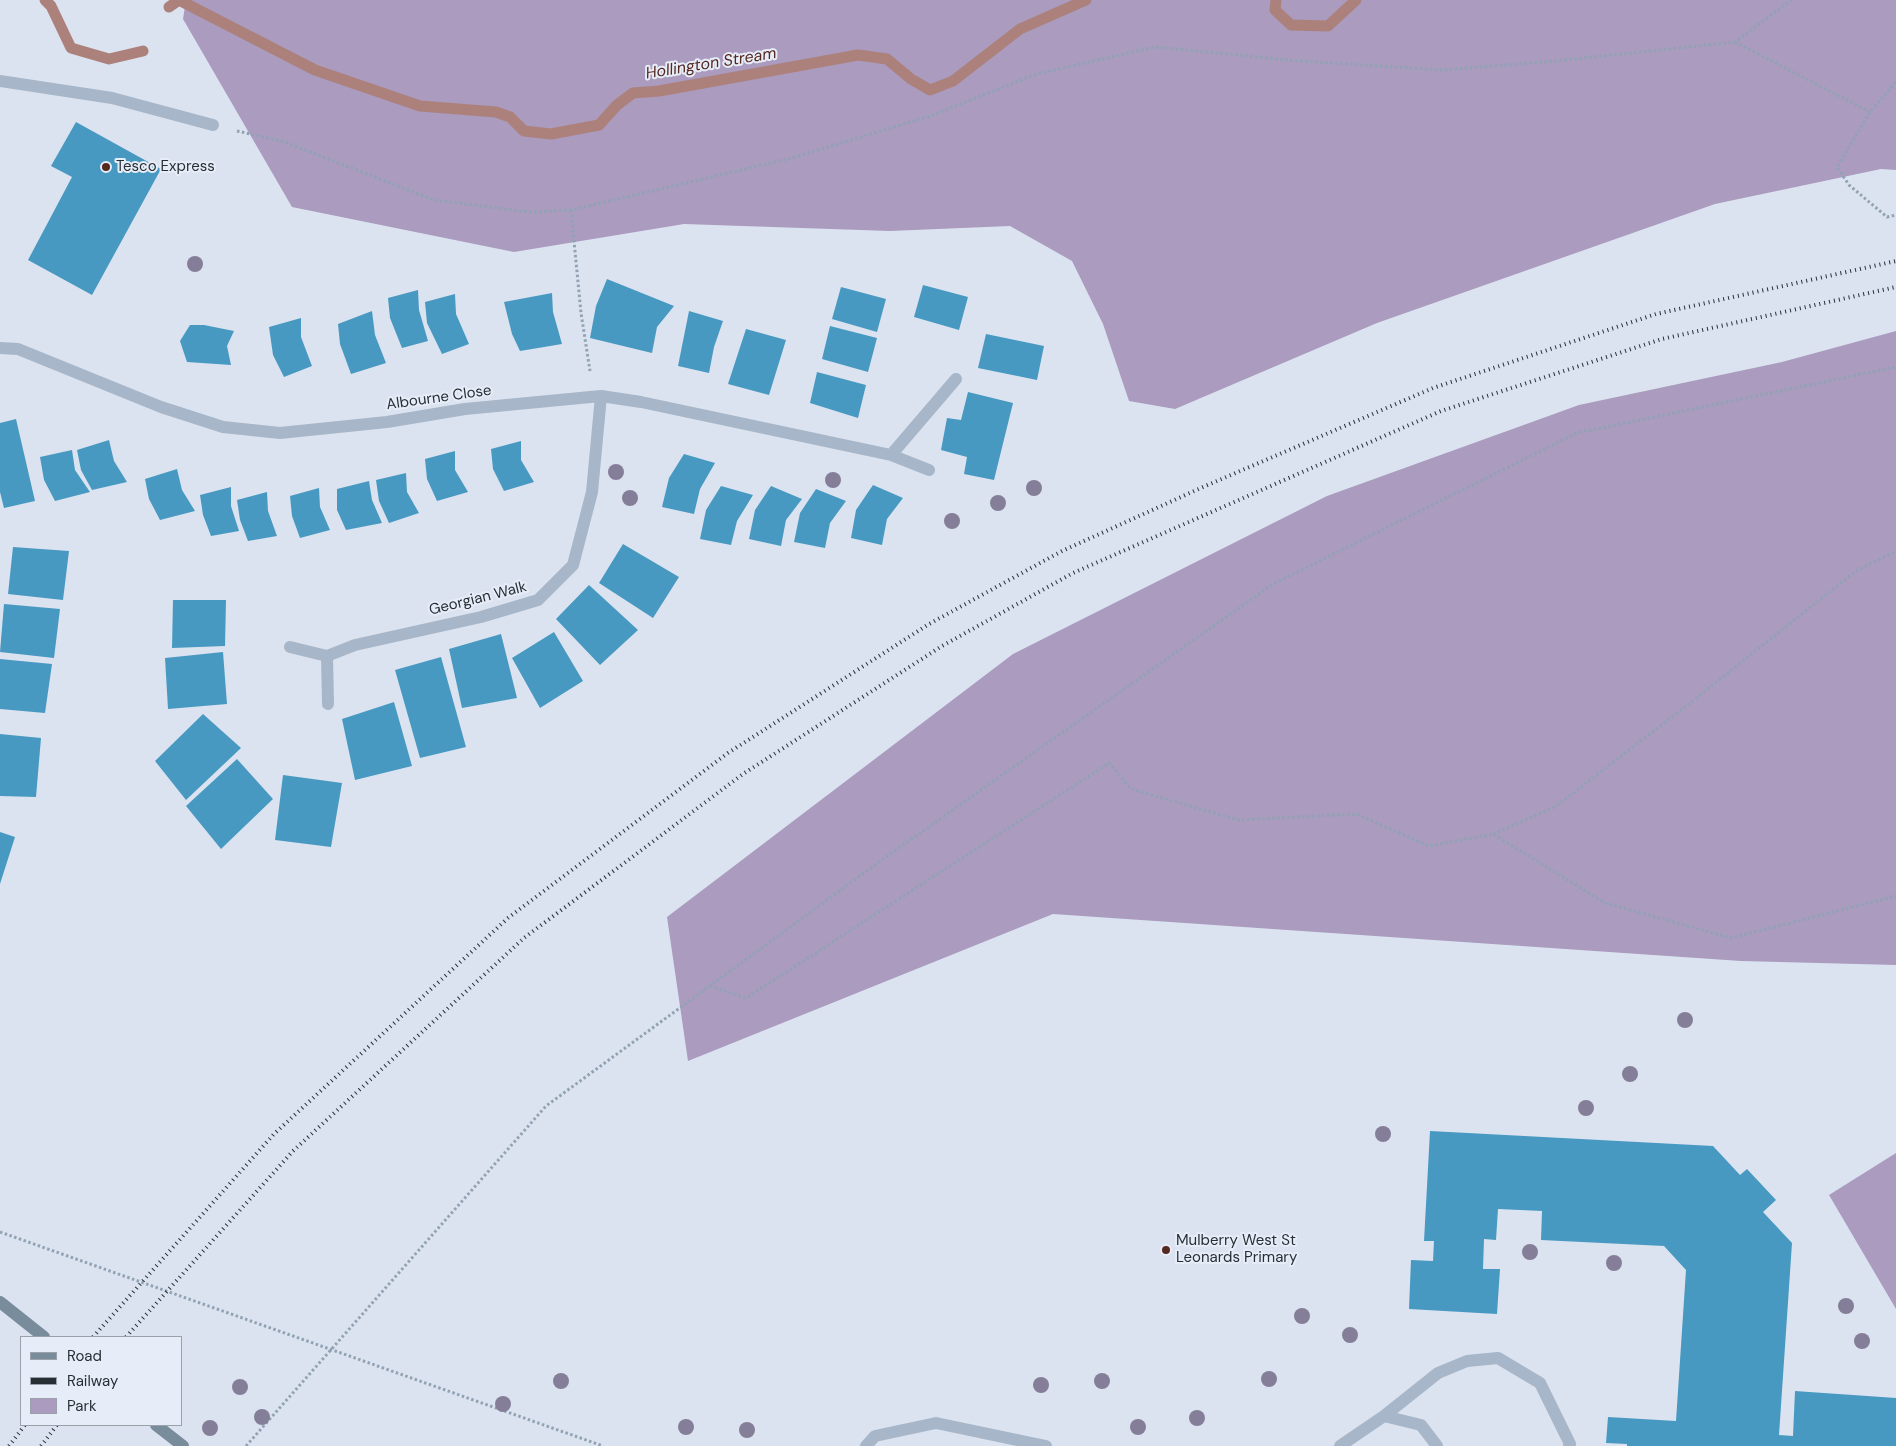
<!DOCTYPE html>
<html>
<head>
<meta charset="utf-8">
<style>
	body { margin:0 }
	#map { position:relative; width:1896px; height:1446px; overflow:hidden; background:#dbe3f0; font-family:"DM Sans",sans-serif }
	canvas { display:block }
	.legend { position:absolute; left:20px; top:1336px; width:162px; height:90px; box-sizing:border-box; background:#e7edf8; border:1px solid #9aa1aa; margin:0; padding:6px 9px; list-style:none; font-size:15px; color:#272f35 }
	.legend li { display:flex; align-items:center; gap:10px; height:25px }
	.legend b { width:25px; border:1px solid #9aa1aa }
</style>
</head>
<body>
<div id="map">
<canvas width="1896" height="1446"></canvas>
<ul class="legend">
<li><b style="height:6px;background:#798c9b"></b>Road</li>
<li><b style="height:6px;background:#272f35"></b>Railway</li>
<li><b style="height:14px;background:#aa9bbf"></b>Park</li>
</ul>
</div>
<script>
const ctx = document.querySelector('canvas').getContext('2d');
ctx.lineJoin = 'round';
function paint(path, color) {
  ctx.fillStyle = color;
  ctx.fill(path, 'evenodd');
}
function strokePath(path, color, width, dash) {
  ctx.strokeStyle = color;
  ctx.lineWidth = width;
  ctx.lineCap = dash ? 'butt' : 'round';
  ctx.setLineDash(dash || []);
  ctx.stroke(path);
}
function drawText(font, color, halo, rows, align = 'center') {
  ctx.font = font + ' "DM Sans",sans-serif';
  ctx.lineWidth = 4;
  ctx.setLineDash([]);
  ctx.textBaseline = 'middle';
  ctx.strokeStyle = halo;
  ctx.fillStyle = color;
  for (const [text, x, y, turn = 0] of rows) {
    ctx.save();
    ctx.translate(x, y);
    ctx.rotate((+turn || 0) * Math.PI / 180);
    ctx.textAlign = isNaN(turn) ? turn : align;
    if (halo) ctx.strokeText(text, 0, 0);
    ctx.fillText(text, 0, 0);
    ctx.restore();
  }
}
const green = new Path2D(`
	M186,0H1896V170L1881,169L1715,204L1377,323L1175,409L1129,401L1103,324L1072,261L1010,226L890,231L684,224L514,252L292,207L183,19Z
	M1896,331V965L1741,961L1053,914L688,1061L667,917L1013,654L1327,496L1579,405L1782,362Z
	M1896,1153V1309L1829,1195Z`);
const stream = new Path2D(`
	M45,0L51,6L71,48L109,59L143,51
	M1276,0L1275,10L1291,25L1328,26L1356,0
	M169,7L179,0L315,70L420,106L496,112L510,117L524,131L551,134L599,125L617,105L633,93L659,91L858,55L887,59L911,79L930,90L953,81L1020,29L1086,0`);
const building = new Path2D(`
	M76,122L161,169L92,295L28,260L72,177L51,166Z
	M607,279L674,306L657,327L652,353L590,338L596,306Z
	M923,285L968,297L959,330L914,317Z
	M841,287L886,299L877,332L832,319Z
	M418,290L419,310L428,341L402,348L390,318L388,298Z
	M552,293L553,312L562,344L520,351L512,334L504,302Z
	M455,294L456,314L469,344L442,354L427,323L425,302Z
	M372,311L375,335L386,363L351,374L340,344L338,324Z
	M689,311L723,321L714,347L709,373L678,366Z
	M301,318V337L312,366L284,377L273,355L269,327Z
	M190,325H204L234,331L227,346L231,365L187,362L180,341Z
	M830,326L877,338L868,372L822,359Z
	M746,329L786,340L769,395L728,384Z
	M986,334L1044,346L1037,380L978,368Z
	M817,372L866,385L858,418L810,403Z
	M968,392L1013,403L994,480L964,474L967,457L941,450L947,418L961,420Z
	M16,419L35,501L4,508L0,492V423Z
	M109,440L114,461L127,482L92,490L81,470L77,450Z
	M521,441V460L534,482L504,491L493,469L491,449Z
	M72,450L75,470L90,492L55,501L44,480L40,457Z
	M455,451V470L468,492L437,501L427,479L425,459Z
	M684,454L715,463L700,489L694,514L662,507L669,478Z
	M177,469L182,490L195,511L160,520L149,499L145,479Z
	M406,473L407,492L419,513L389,523L379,501L376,480Z
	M369,481L372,500L382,523L346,530L337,510V489Z
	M873,485L903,498L887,519L882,545L851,538L856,510Z
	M721,486L753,495L737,521L731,545L700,539L706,510Z
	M771,486L802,499L786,520L781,546L749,539L755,510Z
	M231,487V506L239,531L211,536L203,515L200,495Z
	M319,488L320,507L330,530L300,538L292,516L290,496Z
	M816,489L846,501L830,523L825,548L794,542L800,513Z
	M267,492L268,511L277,536L248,541L240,520L237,500Z
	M623,544L679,577L653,618L599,583Z
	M13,547L69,551L63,600L8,594Z
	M589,585L638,630L600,665L556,619Z
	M173,600H226L225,646L172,648Z
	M4,604L60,609L54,658L0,652Z
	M554,632L583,681L540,708L512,658Z
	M501,634L517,698L462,708L449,649Z
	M223,652L227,704L168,709L165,658Z
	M441,657L466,747L420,758L395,670Z
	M0,659L52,664L45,713L0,709Z
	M394,702L412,766L355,780L342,719Z
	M203,714L241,748L186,800L155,761Z
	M0,734L41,738L36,797L0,796Z
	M237,759L273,799L221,849L186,806Z
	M283,775L342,783L331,847L275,840Z
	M0,832L15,837L0,884Z
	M1430,1131L1713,1146L1740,1175L1747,1169L1776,1200L1763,1212L1792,1243L1779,1435L1793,1436L1795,1391L1896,1398V1446H1627V1444L1606,1443L1608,1417L1676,1421L1686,1270L1664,1246L1541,1240L1542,1211L1498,1209L1496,1240L1484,1239L1483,1269H1500L1497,1314L1409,1309L1411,1260L1433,1261L1434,1241H1424Z`);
const path = new Path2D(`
	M1735,42L1870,112
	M1896,82L1870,112L1837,167L1849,185L1887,217L1896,215
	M237,131L282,141L434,200L529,212L571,210L792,158L930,116L1037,74L1155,47L1299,61L1443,70L1555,61L1735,42L1791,0
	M571,210L581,313L590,371
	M1493,834L1555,807L1690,703L1856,571L1896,551
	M710,986L746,998L1109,763L1131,789L1238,820L1356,814L1429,846L1493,834L1605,903L1731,938L1896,896
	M0,1232L603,1446
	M246,1446L546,1106L883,859L1273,584L1577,433L1896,367`);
const service = new Path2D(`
	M0,81L112,98L213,125
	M1384,1416L1421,1425L1437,1446
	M866,1446L875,1436L936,1423L1046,1446
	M1340,1446L1384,1416L1438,1373L1467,1361L1498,1358L1540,1383L1570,1444L1569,1446`);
const minor = new Path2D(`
	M0,348L18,349L161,407L223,427L280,433L387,422L465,409L601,396L641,402L891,455L929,470
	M891,455L956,379
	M290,647L327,656L355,645L481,617L538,600L573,565L592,492L601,396
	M327,656L328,704`);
const secondary = new Path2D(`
	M0,1302L44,1337
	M156,1425L183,1446`);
const rail = new Path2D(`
	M93,1337L274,1134L508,918L728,753L929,624L1062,551L1203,487L1433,388L1656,314L1896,261
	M126,1337L293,1151L524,938L743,774L942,646L1073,573L1441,411L1662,339L1896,287
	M9,1446L25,1425
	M41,1446L57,1425`);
const trees = [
	[195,264],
	[616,472],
	[833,480],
	[1034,488],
	[630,498],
	[998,503],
	[952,521],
	[1685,1020],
	[1630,1074],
	[1586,1108],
	[1383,1134],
	[1530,1252],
	[1614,1263],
	[1846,1306],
	[1302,1316],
	[1350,1335],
	[1862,1341],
	[1269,1379],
	[561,1381],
	[1102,1381],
	[1041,1385],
	[240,1387],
	[503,1404],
	[262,1417],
	[1197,1418],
	[686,1427],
	[1138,1427],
	[210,1428],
	[747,1430]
];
const markers = [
	[106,167,5,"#54271f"],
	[1166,1250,5,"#54271f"]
];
const poiNames = [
	["Tesco Express",116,167],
	["Mulberry West St",1176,1241],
	["Leonards Primary",1176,1258]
];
const streetNames = [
	["Albourne Close",439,398,-8],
	["Georgian Walk",478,599,-14]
];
const waterNames = [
	["Hollington Stream",711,64,-9]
];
paint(green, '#aa9bbf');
strokePath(stream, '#ac817b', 11);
paint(building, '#4899c1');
strokePath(path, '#91a2b4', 3, [2.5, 2.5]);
strokePath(service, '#a7b6c8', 12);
strokePath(minor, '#a7b6c8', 12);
strokePath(secondary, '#798c9b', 12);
strokePath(rail, '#272f35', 4, [1, 4]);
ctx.fillStyle = '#847e99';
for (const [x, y] of trees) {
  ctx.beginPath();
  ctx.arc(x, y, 8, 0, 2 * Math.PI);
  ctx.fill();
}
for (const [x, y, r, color] of markers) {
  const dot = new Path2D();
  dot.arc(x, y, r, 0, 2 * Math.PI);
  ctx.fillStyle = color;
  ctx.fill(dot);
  strokePath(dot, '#e7edf8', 2);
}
drawText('15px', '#272f35', '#e7edf8', poiNames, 'left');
drawText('15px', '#272f35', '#e7edf8', streetNames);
drawText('italic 16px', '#54271f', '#e7edf8', waterNames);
</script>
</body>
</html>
